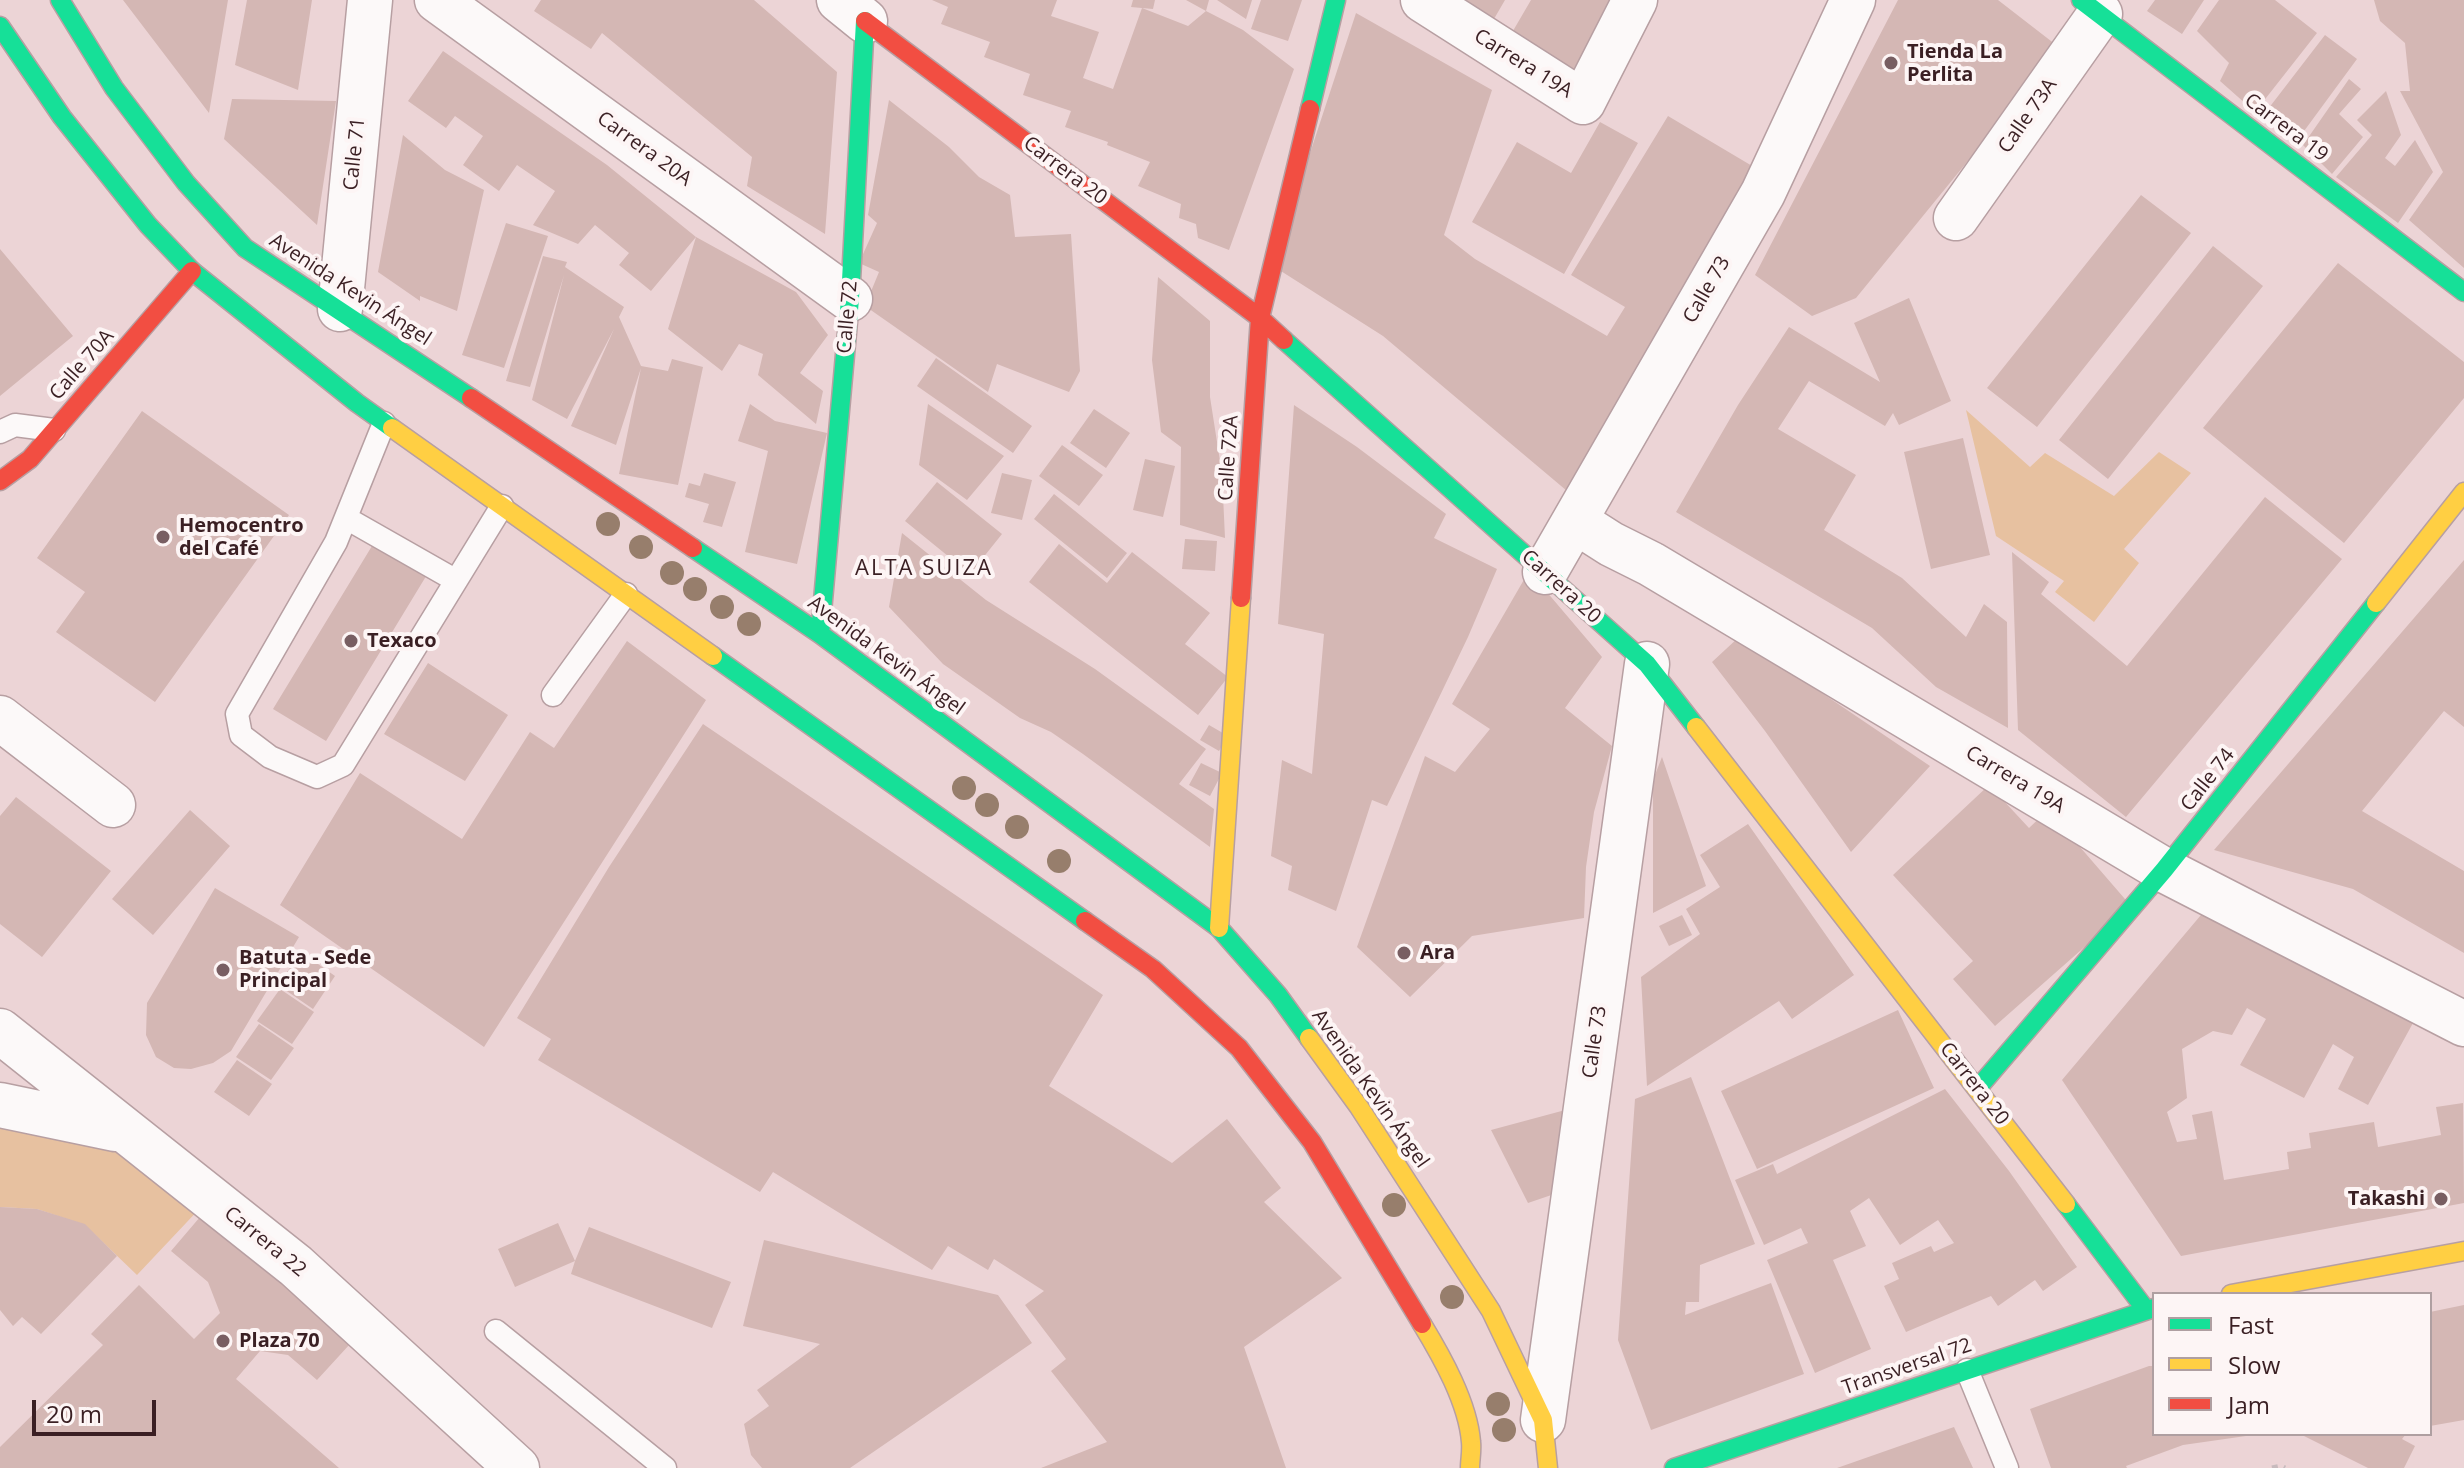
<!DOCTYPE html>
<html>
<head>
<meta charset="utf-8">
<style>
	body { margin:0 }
	#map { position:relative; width:2464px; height:1468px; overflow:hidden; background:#ecd4d6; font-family:"Open Sans",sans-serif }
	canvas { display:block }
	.legend { position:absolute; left:2152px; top:1292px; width:280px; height:144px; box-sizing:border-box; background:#fdf5f5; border:2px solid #af9fa1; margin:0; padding:10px 14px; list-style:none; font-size:24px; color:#3a1f23 }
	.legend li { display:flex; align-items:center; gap:16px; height:40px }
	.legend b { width:40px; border:2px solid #af9fa1 }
	.scale { position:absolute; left:32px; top:1400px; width:124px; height:36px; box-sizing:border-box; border:4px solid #3a1f23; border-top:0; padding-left:10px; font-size:24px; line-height:28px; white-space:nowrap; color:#3a1f23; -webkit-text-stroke:6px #fdf5f5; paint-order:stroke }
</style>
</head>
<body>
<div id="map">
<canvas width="2464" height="1468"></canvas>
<ul class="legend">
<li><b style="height:10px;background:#16e098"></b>Fast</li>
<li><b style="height:10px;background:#ffcf43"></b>Slow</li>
<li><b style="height:10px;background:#f24e42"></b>Jam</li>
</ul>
<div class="scale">20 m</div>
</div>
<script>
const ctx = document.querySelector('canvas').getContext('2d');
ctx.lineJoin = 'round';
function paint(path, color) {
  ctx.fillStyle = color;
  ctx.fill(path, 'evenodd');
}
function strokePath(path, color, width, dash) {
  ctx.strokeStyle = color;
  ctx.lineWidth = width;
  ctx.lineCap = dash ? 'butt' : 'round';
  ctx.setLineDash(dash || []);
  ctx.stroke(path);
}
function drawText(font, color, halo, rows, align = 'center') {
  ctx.font = font + ' "Open Sans",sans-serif';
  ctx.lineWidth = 8;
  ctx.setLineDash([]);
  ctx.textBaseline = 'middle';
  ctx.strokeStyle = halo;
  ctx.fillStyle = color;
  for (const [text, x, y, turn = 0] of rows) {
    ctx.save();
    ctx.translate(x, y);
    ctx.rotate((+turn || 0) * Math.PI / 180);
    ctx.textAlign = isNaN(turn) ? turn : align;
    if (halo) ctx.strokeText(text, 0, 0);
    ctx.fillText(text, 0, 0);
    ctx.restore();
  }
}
const green = new Path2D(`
	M1966,410L2030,467L2045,453L2114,496L2159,452L2191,473L2124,549L2139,563L2094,622L2055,592L2064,581L1996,536Z
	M0,1120L143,1154L203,1205L137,1275L85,1225L37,1209L0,1207Z`);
const building = new Path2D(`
	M123,0H228L209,113Z
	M247,0H312L298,90L235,65Z
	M541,0H754L837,72L825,234L747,186L752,157L602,33L591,49L534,11Z
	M932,0H1057L1051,16L1099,32L1083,78L1113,89L1142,8L1131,7L1133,0H1155L1153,9L1142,8L1188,26L1206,11L1186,0H1209L1206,11L1243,30L1294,69L1229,250L1198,238L1196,224L1179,218L1181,204L1138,186L1150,162L1107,145L1108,142L1065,127L1071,111L1023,95L1030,74L984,57L990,42L941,24L948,7Z
	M1217,0H1252L1246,19Z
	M1261,0H1302L1288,41L1251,29Z
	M1433,0H1505L1487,31Z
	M1531,0H1613L1566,82L1503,48Z
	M1898,0H1998L2060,48L1856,298L1812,316L1755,275Z
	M2155,0H2204L2182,34L2147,11Z
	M2219,0H2275L2317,33L2255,112L2220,81L2229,63L2197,31Z
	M2374,0H2464V268L2409,220L2443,172L2400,91H2410L2405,43L2380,21Z
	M1356,13L1492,90L1444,235L1475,259L1607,336L1625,307L1571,275L1668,116L1769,176L1573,496L1383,336L1273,266Z
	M2325,35L2357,59L2296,142L2265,113Z
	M443,51L607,165L696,237L651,291L619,265L629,253L595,225L578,244L533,225L555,191L517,165L499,191L463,165L483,136L455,116L446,128L408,101Z
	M2349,79L2361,89L2339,114L2363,137L2332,174L2303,145Z
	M2386,91L2401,135L2385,158L2395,166L2415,140L2433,172L2398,223L2336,177L2372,135L2357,120Z
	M232,99L336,101L317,225L224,139Z
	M889,100L949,147L979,177L1010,195L1015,237L1071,234L1080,371L1069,392L997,364L988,392L865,306L879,272L859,263L877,223L868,215Z
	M1600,122L1638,143L1564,274L1472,222L1517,142L1571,173Z
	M403,135L445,170L484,190L457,311L420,296V301L378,272Z
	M2141,195L2191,233L2037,427L1987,388Z
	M506,223L548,236L504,368L462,355Z
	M696,237L796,292L828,335L800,373L823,391L816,424L758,375L763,354L739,344L722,371L668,329Z
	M2213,246L2263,286L2108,479L2059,440Z
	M0,249L73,336L0,396Z
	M543,256L567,262L565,267L624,307L619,317L641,366L668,371L672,359L703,367L678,485L619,474L641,368L616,445L571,426L614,329L567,419L532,400L564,275L530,387L506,381Z
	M2338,263L2464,362V398L2344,543L2203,428Z
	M1158,277L1210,321V397L1222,474L1225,538L1180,525L1181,447L1161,432L1152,360Z
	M1909,298L1951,401L1899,425L1893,413L1885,426L1809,381L1778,429L1856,475L1824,530L1902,578L1966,637L1984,604L2007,622L2008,728L1936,687L1872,628L1676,512L1738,405L1789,327L1880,382L1854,323Z
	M936,358L1032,426L1013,453L917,386Z
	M750,404L775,421L827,433L797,564L745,552L768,451L738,441Z
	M928,404L1004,456L967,500L919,465Z
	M1294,405L1357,447L1446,514L1434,538L1497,569L1468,637L1387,806L1372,800L1336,911L1288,890L1292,866L1271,856L1282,760L1312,774L1324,634L1278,624Z
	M1094,409L1130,433L1106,468L1070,443Z
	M142,411L289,515L155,702L56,632L85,592L37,558Z
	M1963,438L1990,555L1931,569L1904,452Z
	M1062,445L1103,475L1079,506L1039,476Z
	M1145,459L1175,466L1163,517L1133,510Z
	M704,473L736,482L722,527L703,522L709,504L685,497L689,483L700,486Z
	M1002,473L1032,480L1022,520L991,513Z
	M937,482L1002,534L970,574L905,521Z
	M1054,494L1127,553L1107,578L1034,519Z
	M2265,497L2342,559L2126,817L2018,730L2012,552L2049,582L2041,594L2127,666Z
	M902,533L986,600L1095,669L1206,749L1179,784L1214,809L1210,847L1083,754L1051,732L1020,718L943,664L889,607Z
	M1185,539L1217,541L1215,571L1182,569Z
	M375,541L428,573L326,741L273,709Z
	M1059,544L1107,583L1132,552L1210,613L1185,644L1228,677L1198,715L1029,582Z
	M2464,560V727L2444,711L2362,811L2464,871V953L2353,889L2214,850Z
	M1529,571L1602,657L1565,708L1612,746L1594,812L1586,867L1584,918L1472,936L1410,997L1357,947L1425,756L1455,772L1490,729L1452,704Z
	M1739,637L1930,766L1851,852L1765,731L1712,662Z
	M627,641L706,700L484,1047L280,905L360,773L462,839L530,732L554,748Z
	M428,663L508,715L465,781L384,734Z
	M703,724L1103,995L1049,1086L1172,1163L1227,1119L1281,1188L1264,1202L1342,1278L1244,1347L1286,1468H1041L1107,1442L1051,1371L1066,1359L1025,1305L1044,1291L994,1259L988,1270L948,1246L932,1270L773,1172L760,1192L538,1060L551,1039L517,1018L609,867Z
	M1209,725L1228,736L1219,751L1200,740Z
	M1662,757L1706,886L1653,913V780Z
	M1201,763L1222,773L1210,796L1189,785Z
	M1989,785L2029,828L2048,810L2131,906L1995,1026L1953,979L1973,961L1893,875Z
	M16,797L111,871L42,957L0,924V816Z
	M190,810L230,846L153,935L112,899Z
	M1748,824L1854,975L1792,1019L1779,1001L1647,1086L1641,977L1700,934L1686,909L1720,887L1700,855Z
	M215,888L299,937L231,1051L213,1063L191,1069L174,1068L156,1057L146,1035L147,1003Z
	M2206,909L2413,1023L2368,1105L2338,1089L2354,1057L2333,1044L2304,1098L2240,1065L2266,1019L2247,1008L2232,1035L2213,1031L2182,1049L2187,1098L2167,1112L2177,1142L2197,1139L2192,1115L2212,1111L2224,1180L2289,1169L2287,1152L2311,1148L2309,1133L2374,1122L2378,1147L2441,1135L2436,1107L2463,1103L2464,1203L2181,1256L2062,1080Z
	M1682,915L1692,935L1669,946L1659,926Z
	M301,952L335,976L313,1009L278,985Z
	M280,989L314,1012L292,1044L257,1021Z
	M1898,1010L1934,1088L1757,1169L1721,1091Z
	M259,1024L294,1048L271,1080L236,1057Z
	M237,1060L272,1084L249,1116L214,1092Z
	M1691,1077L1755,1244L1700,1265L1699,1302H1686L1685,1315L1771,1283L1804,1374L1651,1430L1618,1340L1635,1099Z
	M1945,1089L2009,1171L2077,1267L2043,1291L2035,1280L1998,1306L1991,1296L1906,1332L1884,1286L1899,1279L1892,1263L1931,1246L1934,1252L1954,1243L1938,1220L1900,1245L1869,1198L1850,1211L1866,1246L1833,1260L1871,1349L1815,1373L1767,1260L1808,1243L1801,1228L1764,1245L1735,1180L1773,1164L1777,1174Z
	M1569,1109L1566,1190L1528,1203L1491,1130Z
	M0,1207L37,1209L85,1224L117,1256L41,1334L22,1317L13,1326L0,1310Z
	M200,1217L242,1252L271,1262L299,1287L315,1314L350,1344L317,1380L288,1355L260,1351L236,1379L339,1468H0V1447L103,1345L91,1334L139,1285L194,1339L220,1313L208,1282L171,1251Z
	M558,1223L575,1261L589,1227L731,1282L712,1328L571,1274L575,1261L515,1287L498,1249Z
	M764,1240L998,1295L1032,1343L850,1468H762L751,1455L744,1424L769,1406L757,1390L820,1344L743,1326Z
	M2464,1305V1420L2430,1426V1312Z
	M2149,1366H2154V1434L2246,1436L2183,1445L2126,1466L2127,1468H2051L2030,1409Z
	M1954,1427L1973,1468H1837Z
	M2300,1434H2406L2402,1439L2415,1446L2404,1468H2368Z`);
const path = new Path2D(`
	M2272,1468L2281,1466L2285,1468`);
const lane = new Path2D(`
	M384,423L336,542L237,714L241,735L270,757L317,777L343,765L502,506
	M0,432L15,425L54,430
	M346,518L455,580
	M553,695L626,594
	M496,1331L665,1468
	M1967,1370L2007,1468`);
const street = new Path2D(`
	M437,0L850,299
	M839,0L865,21
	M1423,0L1583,102L1635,0
	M1956,218L2100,14
	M340,309L370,0
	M1575,521L1611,544L1651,564L2164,870L2464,1024
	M1545,572L1763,193L1853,0
	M0,718L113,805
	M0,1031L296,1266L517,1468
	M0,1105L115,1129
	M1543,1420L1647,664`);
const fast = new Path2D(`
	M60,0L114,88L186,183L245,248L471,398
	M2081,0L2464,292
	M0,26L62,117L148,225L192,271L357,403L392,428
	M1310,109L1336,0
	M1284,340L1647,664L1696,727
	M693,548L820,634L1219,928L1278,995L1309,1038
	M820,634L850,299L865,21
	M713,656L1085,921
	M1978,1088L2164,870L2376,603
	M2066,1204L2146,1310
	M1674,1468L2154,1308`);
const slow = new Path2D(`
	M392,428L713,656
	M2376,603L2464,492
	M1696,727L2066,1204
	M1219,928L1241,598
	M1309,1038L1359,1107L1491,1311L1543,1420L1548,1468
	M2231,1294L2464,1251
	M1422,1324C1442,1357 1468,1403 1471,1442C1472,1451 1470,1460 1470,1468`);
const jam = new Path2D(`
	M865,21L1260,318L1284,340
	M471,398L693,548
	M0,481L30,459L192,271
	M1241,598L1260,318L1310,109
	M1085,921L1153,969L1239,1048L1312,1142L1422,1324`);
const trees = [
	[608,524],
	[641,547],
	[672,573],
	[695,589],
	[722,607],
	[749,624],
	[964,788],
	[987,805],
	[1017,827],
	[1059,861],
	[1394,1205],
	[1452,1297],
	[1498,1404],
	[1504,1430]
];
const markers = [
	[1891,63,8,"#785e62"],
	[163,537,8,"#785e62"],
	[351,641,8,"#785e62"],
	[1404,953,8,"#785e62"],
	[223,970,8,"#785e62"],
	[2441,1199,8,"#785e62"],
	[223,1341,8,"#785e62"]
];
const poiNames = [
	["Tienda La",1907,52],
	["Perlita",1907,75],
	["Hemocentro",179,526],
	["del Café",179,549],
	["Texaco",367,641],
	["Ara",1420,953],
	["Batuta - Sede",239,958],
	["Principal",239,981],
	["Takashi",2425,1199,"right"],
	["Plaza 70",239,1341]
];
const streetNames = [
	["Carrera 19A",1523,64,32],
	["Calle 73A",2028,116,-55],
	["Carrera 19",2286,128,37],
	["Carrera 20A",644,149,36],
	["Calle 71",355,154,-84],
	["Carrera 20",1065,171,37],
	["Avenida Kevin Ángel",350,290,33],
	["Calle 73",1707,290,-60],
	["Calle 72",848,317,-85],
	["Calle 70A",82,365,-49],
	["Calle 72A",1229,458,-86],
	["Carrera 20",1561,587,42],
	["Avenida Kevin Ángel",886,656,36],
	["Carrera 19A",2015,780,31],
	["Calle 74",2208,780,-52],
	["Calle 73",1595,1042,-82],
	["Carrera 20",1974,1084,52],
	["Avenida Kevin Ángel",1370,1089,55],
	["Carrera 22",265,1242,39],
	["Transversal 72",1907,1367,-19]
];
const neighbourhoodNames = [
	["ALTA SUIZA",924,569]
];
paint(green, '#e7c1a0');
paint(building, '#d4b7b4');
strokePath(lane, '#b79fa2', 25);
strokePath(street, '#b79fa2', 47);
strokePath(fast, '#b79fa2', 21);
strokePath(slow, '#b79fa2', 21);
strokePath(jam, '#b79fa2', 21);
strokePath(path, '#c7babd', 5, [6, 6]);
strokePath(lane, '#fcf9f9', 22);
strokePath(street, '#fcf9f9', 44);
strokePath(fast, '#16e098', 18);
strokePath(slow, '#ffcf43', 18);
strokePath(jam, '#f24e42', 18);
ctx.fillStyle = '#977e6c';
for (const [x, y] of trees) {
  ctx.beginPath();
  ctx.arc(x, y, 12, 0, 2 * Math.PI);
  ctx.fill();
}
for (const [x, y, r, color] of markers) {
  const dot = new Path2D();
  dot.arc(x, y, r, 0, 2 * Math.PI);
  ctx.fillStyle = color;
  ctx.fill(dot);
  strokePath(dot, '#fdf5f5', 3);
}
drawText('bold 20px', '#3a1f23', '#fdf5f5', poiNames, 'left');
drawText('20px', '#3a1f23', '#fdf5f5', streetNames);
ctx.letterSpacing = '2px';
drawText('22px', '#3a1f23', '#fdf5f5', neighbourhoodNames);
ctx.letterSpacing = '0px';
</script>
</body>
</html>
